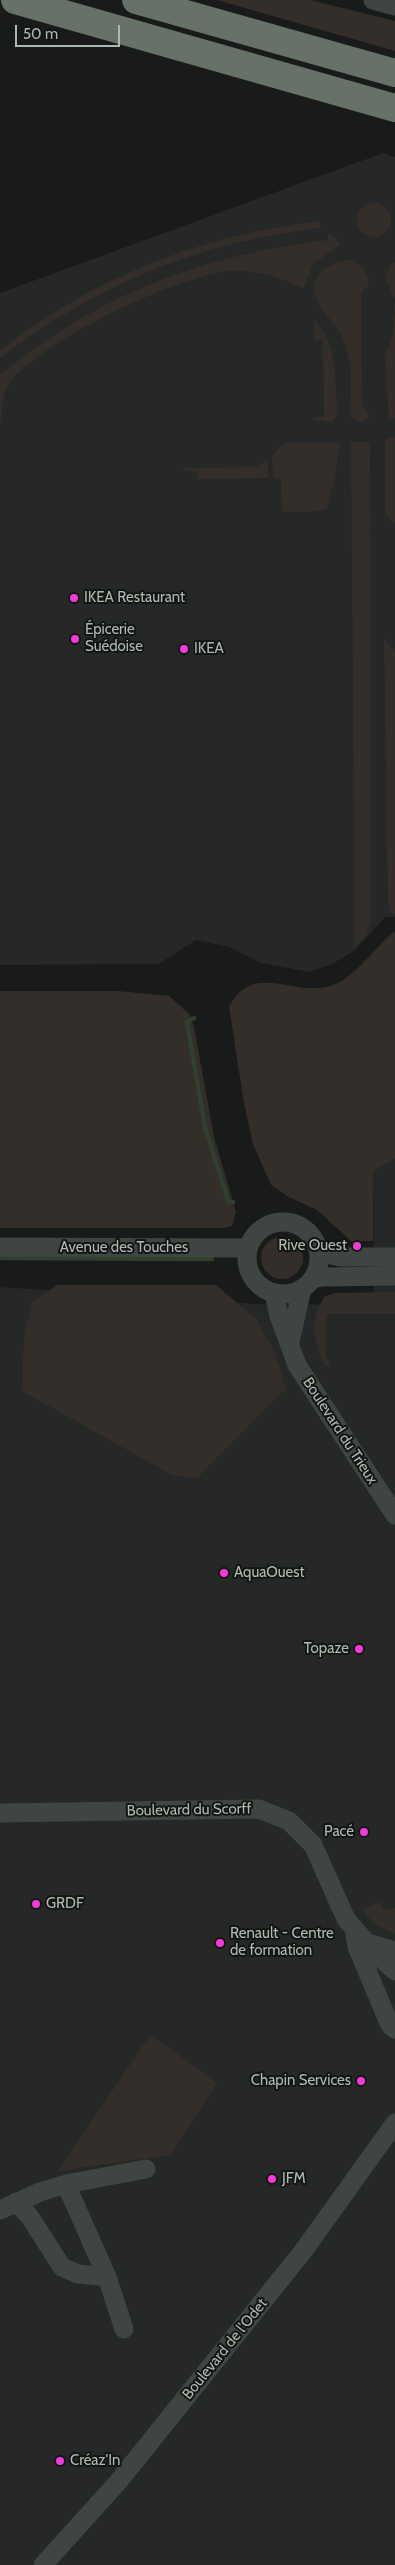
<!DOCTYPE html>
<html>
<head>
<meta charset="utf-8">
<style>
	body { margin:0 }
	#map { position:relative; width:395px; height:2565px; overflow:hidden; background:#191b1a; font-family:Cabin,sans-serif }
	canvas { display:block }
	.scale { position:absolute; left:15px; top:25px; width:105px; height:22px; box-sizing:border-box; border:2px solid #abbaae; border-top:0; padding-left:6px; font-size:15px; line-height:18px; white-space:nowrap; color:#abbaae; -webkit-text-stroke:4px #141615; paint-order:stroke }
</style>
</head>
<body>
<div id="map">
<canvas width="395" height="2565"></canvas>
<div class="scale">50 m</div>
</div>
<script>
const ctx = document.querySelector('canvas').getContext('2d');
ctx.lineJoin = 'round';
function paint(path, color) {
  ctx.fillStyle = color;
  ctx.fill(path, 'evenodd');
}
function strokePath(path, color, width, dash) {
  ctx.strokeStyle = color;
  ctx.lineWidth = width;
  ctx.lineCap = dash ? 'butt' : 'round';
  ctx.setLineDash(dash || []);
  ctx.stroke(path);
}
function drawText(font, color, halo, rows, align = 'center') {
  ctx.font = font + ' Cabin,sans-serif';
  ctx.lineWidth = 4;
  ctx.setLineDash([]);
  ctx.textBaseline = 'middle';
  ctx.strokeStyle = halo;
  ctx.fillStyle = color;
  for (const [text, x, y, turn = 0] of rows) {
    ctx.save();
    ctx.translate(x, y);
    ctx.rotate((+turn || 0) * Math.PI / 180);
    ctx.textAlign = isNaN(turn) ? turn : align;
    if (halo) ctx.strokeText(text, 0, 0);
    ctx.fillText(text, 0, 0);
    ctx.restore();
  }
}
const built = new Path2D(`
	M383,153L395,157V917H385L355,950L334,963L310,972L261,963L230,947L196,940L159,964L0,965V293Z
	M395,1159V2565H0V1287L257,1304L374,1305L373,1171Z`);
const green = new Path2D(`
	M217,0H310L395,21V51Z
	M357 220a17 17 0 1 1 34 0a17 17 0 1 1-34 0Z
	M319,221L321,228C199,242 98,284 0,358V350C97,276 198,236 319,221Z
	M328,234L335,236L340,245L313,264L304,288C282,279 256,269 231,271C181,274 32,344 7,387C1,398 3,412 0,424V375C101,293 200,256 328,240Z
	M352,260C363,267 369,272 369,285L361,292L362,405L369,415V418L362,422L353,419L350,413C350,396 353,375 349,359C347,352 345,343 342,336C335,322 318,309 315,294C310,271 334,261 352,260Z
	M395,262V419H389L385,357L393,334L395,300L386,279L390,265Z
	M314,320C334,340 336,369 336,396C337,405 339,415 332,422L314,420V417H324L323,340L314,339Z
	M388,437H395V523L388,518L385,509V442Z
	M351,442H370L371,921L367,935L355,947Z
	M284,443H340L336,472L327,509L307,512H282L281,479L273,478L272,455Z
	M268,459V478L197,479V472L176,468L257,467Z
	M384,637L395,654V914H391L388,899Z
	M395,932V1159L373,1171V1241H351L317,1210L289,1197L271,1185L253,1144L244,1103L229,1007C253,962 289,995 327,987C350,981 364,961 380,945C385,940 389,934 395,932Z
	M0,991H118L169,996L189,1014L194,1027L214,1137L236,1212L232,1226L223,1228H0Z
	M261 1258a21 21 0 1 1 42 0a21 21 0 1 1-42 0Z
	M57,1285H216L257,1320L274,1351L286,1388L197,1478L172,1475L22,1391L24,1337L32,1302Z
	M395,1292V1314H326V1355L330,1364L325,1367C314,1340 309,1323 324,1297L335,1293Z
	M380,1902L385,1910L395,1908V1934L373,1923L362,1909Z
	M153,2036L217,2083L170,2155L58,2171L146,2041Z`);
const stream = new Path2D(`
	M194,1018L187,1022L205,1127L228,1201L233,1202
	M0,1258L212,1259`);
const minor = new Path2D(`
	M373,0L395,6
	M247 1258a36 36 0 1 1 72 0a36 36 0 1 1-72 0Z
	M0,1247L248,1248
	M319,1252L340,1257H395
	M312,1279L322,1277L395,1276
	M274,1293L279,1316L297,1365L395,1515
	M290,1342L302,1289
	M0,1813L259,1809L289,1821L313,1845L346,1919L377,1955L395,1971
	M355,1934L357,1947L390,2025L395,2029
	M367,1943L395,1951
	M66,2184L107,2277L124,2329
	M16,2202L30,2217L62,2267L78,2274L107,2277
	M0,2210L40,2192L66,2184L146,2169
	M43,2565L118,2482L304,2250L395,2123`);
const highway = new Path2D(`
	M15,0L395,108
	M136,0L395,73`);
const markers = [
	[74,598,5,"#f23ada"],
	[75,639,5,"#f23ada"],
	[184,649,5,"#f23ada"],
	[357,1246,5,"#f23ada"],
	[224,1573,5,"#f23ada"],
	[359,1649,5,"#f23ada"],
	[364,1832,5,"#f23ada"],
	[36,1904,5,"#f23ada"],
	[220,1943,5,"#f23ada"],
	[361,2081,5,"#f23ada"],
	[272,2179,5,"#f23ada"],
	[60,2461,5,"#f23ada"]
];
const poiNames = [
	["IKEA Restaurant",84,598],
	["Épicerie",85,630],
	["Suédoise",85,647],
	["IKEA",194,649],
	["Rive Ouest",347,1246,"right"],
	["AquaOuest",234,1573],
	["Topaze",349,1649,"right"],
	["Pacé",354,1832,"right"],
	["GRDF",46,1904],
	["Renault - Centre",230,1934],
	["de formation",230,1951],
	["Chapin Services",351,2081,"right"],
	["JFM",282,2179],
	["Créaz'In",70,2461]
];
const streetNames = [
	["Avenue des Touches",124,1248],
	["Boulevard du Trieux",340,1431,57],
	["Boulevard du Scorff",189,1810,-1],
	["Boulevard de l'Odet",225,2349,-51]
];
paint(built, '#252826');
paint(green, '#332e29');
strokePath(stream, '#303f2e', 4.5);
strokePath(minor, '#3f4541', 19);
strokePath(highway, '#667168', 28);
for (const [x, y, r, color] of markers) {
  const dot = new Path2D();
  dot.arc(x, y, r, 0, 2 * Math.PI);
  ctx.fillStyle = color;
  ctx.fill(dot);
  strokePath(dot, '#141615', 2);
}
drawText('15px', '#abbaae', '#141615', poiNames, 'left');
drawText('15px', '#abbaae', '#141615', streetNames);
</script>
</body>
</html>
